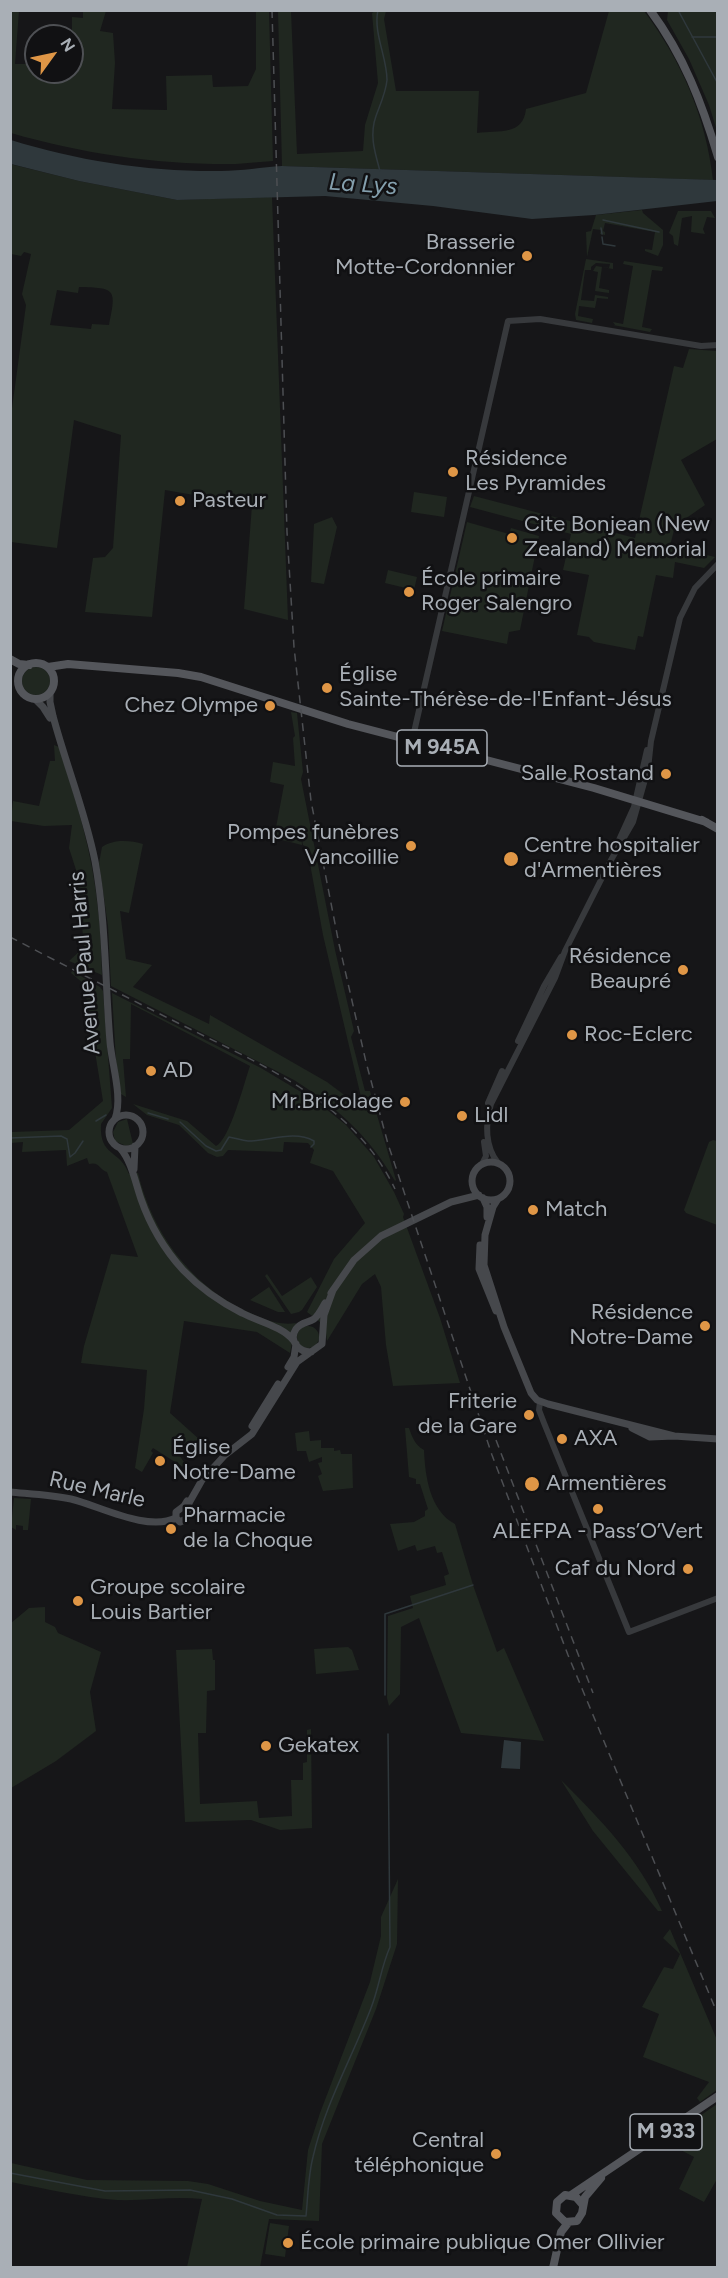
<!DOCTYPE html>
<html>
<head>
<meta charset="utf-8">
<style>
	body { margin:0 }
	#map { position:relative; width:728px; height:2278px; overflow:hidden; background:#161618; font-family:Figtree,sans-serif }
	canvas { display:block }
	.frame { position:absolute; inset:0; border:12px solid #a9afb6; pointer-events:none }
	.north { position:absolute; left:24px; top:24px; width:60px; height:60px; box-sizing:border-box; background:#111113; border:2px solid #4e5054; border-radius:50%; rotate:57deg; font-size:16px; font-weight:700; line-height:24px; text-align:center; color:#a9afb6 }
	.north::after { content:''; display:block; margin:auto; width:21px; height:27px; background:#df9646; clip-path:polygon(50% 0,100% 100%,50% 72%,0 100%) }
</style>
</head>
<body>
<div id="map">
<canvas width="728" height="2278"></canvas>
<div class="frame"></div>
<div class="north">N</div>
</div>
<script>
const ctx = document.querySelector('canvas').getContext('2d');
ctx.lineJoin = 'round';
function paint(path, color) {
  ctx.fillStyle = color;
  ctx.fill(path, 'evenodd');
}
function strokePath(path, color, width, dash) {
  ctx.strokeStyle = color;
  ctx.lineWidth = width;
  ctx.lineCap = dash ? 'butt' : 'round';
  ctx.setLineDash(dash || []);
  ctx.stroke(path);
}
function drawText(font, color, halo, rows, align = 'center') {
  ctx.font = font + ' Figtree,sans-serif';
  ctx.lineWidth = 5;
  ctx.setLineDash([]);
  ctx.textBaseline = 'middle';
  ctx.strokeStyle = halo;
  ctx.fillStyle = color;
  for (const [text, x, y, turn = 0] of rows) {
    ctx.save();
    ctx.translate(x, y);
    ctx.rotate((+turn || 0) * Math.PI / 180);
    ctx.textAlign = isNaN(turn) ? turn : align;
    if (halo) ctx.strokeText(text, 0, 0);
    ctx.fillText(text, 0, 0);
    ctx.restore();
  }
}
const green = new Path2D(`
	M10,11H19L15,64H36V72H72V17L83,18V11H106L100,31L113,33L115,63L112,109L167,110L166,76L212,75L213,87L248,86L256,69V11H269L273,161C260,162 248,163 236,164C160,165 83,154 11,133Z
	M278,11H291L297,154L363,151L365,125L378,83L372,13L375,11H386L384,19L396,91H479L477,133C499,130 523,136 526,109L586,93L609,11H644C681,60 706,117 713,180L282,166Z
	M668,11H717V131L709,105L689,59L667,20Z
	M10,164L79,181L177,200L272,197L288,620L244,609L252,505L165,490L152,617L85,612L93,558L105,557L113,548L121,435L74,420L57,548L11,542L10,423L26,305L22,294L31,254L24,252L21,256L11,254ZM79,287C115,288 117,288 109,325L92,324L91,329L50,325L57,290L78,293Z
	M642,210L643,213L663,230V245L658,256L645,251V249L652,250L655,232L605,223L603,231L605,232V235L600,234L601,230L593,229L587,257L586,232L591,231L596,215Z
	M678,211H711L715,218L707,217L703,229L705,234L691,232L692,216L682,218L678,246L674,244L673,236L669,233Z
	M586,259L613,263V269L602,267L599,288L609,290V293L595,291L598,272L593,271L596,266L609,268L610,264L596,263L591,267V270H585L581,300L594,301L595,295L608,297V299L597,298L595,308L579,306L578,316L593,319L592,323L576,320L575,314Z
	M624,261L663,267L662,271L652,270L642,327L652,329L650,332L613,325H615L613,322L623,324L633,266L623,264Z
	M689,349L717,351V439L681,460L705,505L675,526L670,546L715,557L704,568L675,562L673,578L656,575L643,637L638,636L635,650L594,642L589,637L577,635L589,575L563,570L571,534L470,507L474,496L635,538L674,366L683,368Z
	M414,492L447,497L444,517L411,512Z
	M332,517L337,527L324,584L311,582L314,524Z
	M467,522L509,534L511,528L539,536L520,630L509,632L507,644L442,631Z
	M388,570L417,577L414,590L385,583Z
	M22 681a14 14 0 1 1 28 0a14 14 0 1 1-28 0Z
	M291,712L297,713L303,772L301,779L335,950L354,1031L351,1037L365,1091H370L396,1180L395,1181C369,1136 338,1108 294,1080L111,986L108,926L99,863L102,847C113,839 130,840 143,844L129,913L120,911L126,959L152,965L133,987L209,1024L210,1015L327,1082L351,1100L361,1097L323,935L307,847L303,845L301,834L302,845L274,838L284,785L270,782L273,762L295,766L293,738L295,736Z
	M54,745L59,747C76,800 93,854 98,910C101,931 101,953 102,975L69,961L84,947L77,873L69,848L72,825L44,826L11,821L13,801L39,806L50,761H55Z
	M72,971L100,987L103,991L112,1108L101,1124C99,1157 120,1149 129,1174L138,1173C152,1232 189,1283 244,1310C261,1318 277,1326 296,1323L290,1353L257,1332L184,1321L170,1413L199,1439L179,1455L184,1462L183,1467L153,1448L151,1451L153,1453L142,1472L135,1468L144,1409L147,1370L81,1363L84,1346L111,1254L138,1257L107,1172C100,1170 99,1161 89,1164L87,1158L67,1166L66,1150L22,1152L23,1142L11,1143V1132L69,1130L103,1101L84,984L71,973Z
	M112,993L261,1068L316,1101L346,1125L374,1157L394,1192L404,1214L403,1217L440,1318L460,1383L393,1386L386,1345L381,1287L375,1274L362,1284L327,1341L325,1326L307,1312L334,1259L365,1223L333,1171L310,1163L314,1150L308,1143L284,1142L283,1152L228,1150L223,1156L217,1157L208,1153L179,1125L147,1115L133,1104L187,1121L216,1146C230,1139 244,1083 250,1066L131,1004L130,1059H123L126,1097L121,1094L116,1061Z
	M127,1119L133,1144L126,1146L115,1141L113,1132L118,1122Z
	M713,1140L717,1141V1225L686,1213L684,1210L709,1142Z
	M267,1274L282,1296L311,1277L317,1287L302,1310L299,1312L291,1314L265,1276Z
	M269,1287L285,1312H278L250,1300Z
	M297 1337a11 11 0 1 1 22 0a11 11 0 1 1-22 0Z
	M405,1428H409C412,1437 415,1445 424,1450C425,1476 430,1511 455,1524L474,1588L497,1652L504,1648L544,1741L461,1733L419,1618L401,1627L400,1694L389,1706L387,1698L388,1616L413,1608L410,1596L446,1585L444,1576L449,1574L442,1552L437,1553L435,1546L417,1551L415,1545L398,1551L390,1524L414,1522L425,1516V1511L428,1509L420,1484H416V1479L409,1477Z
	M309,1431L310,1441L321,1440V1448H334V1451L340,1450L341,1454H352L353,1488L323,1491L318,1476L322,1474L318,1463L322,1462V1457L309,1462L306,1451H297L295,1433Z
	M14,1498L31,1499L28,1530H23V1526L16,1525V1530L11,1527Z
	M45,1607V1622L55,1627L58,1633L101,1652L90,1692L96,1731L56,1761L11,1788V1623L29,1608Z
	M348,1647L352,1650L359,1670L316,1674L314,1649Z
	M212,1649L213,1660H215V1690L207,1691L206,1733H198L200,1804L257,1801L259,1818L292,1816L291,1780H303V1763L307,1762V1730L311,1729L312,1828L280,1830L251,1820L185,1822L176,1650Z
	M561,1780C601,1820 639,1859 662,1911H658L593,1831Z
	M398,1879L397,1944L376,2009L322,2144L319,2221L269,2219L260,2267H187L202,2199C174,2196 146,2201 117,2200C81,2197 46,2189 11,2182V2163L87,2180L188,2181L208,2184L260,2201L302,2210L308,2150L320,2113L370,1982L381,1936V1917Z
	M670,1929L717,2040V2090L700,2102L697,2098L709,2082L643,2057L659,2014L642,2007L664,1967L673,1969L680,1954L663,1938Z
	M717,2104V2179L704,2202L679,2189L694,2157L664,2141Z
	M270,2223L289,2226L285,2257L265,2254Z`);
const water = new Path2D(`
	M11,140C78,161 151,172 221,171C242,171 262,167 282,166L717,180V201L594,215L532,219L433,206L325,196L177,200L79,181L11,164Z
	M504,1740L521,1742L520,1769L501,1768Z`);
const stream = new Path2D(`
	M378,10C373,33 387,57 387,80C386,92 380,105 376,116C369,135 375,153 380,171
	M678,10L718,84
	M692,37H718
	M603,220L659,232
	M601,228L602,234
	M602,237L603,244L615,246
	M148,1113L168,1119
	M96,1121L106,1115
	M180,1122L206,1146L216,1151L221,1150L229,1137C235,1138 241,1140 248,1141C268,1141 295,1130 314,1141V1144L311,1147
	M10,1138L61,1136L67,1139L70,1157L75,1153L83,1141
	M385,1695V1614L473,1585
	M10,2173L105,2191L190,2190L232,2199L277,2215L306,2216C308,2197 308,2176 313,2157C325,2104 352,2058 371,2008C379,1988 381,1967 390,1947L388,1734`);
const tertiary = new Path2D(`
	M412,741L508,321L540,319L701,346L718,345
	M619,840L634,807L647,750
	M518,1041L544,986L561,957
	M488,1103L502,1071
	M498,1163C485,1147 485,1124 491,1104L555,978L565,951L611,860L633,822L648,769L651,741L680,618L695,588L718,564
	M482,1164L486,1156L484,1142
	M540,1402L539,1410L544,1423L629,1632L718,1598`);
const secondary = new Path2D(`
	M50,693V702L53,716C66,765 85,811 95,861C106,921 105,982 110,1042C112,1066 123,1097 115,1119
	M35,699L43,707L50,718
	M109 1132a17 17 0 1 1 34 0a17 17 0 1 1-34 0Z
	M120,1148C132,1162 135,1182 141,1199C150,1225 164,1249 183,1270C200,1288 220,1302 242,1313C259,1322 282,1326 294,1341
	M472 1181a19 19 0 1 1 38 0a19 19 0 1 1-38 0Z
	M134,1169L135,1146
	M483,1198L487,1207V1217
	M498,1199L493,1207L485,1235L484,1265L504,1327L531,1393L537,1400L548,1404L674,1436
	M480,1245L479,1269L496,1311
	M331,1293L354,1260L381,1236L451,1202L479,1195
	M311,1352C299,1352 288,1341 296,1329C301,1322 308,1323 314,1319C319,1315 322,1308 325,1303
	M288,1367L294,1357L296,1344
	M252,1426L278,1384
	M632,1428L650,1437L674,1436L718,1439
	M10,1492C31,1494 51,1495 71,1499C100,1506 147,1532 176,1518
	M176,1518L180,1522L186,1519L189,1503L202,1480L225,1455L252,1434L297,1362L322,1344L324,1315L333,1290
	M176,1518V1512L184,1506L187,1501`);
const primary = new Path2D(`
	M650,10C684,56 702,103 718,157
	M10,659L19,664L29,665
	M18 681a18 18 0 1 1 36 0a18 18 0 1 1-36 0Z
	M48,667L68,664L178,673L201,677L348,724L594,788L706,822
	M702,820L718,829
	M571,2195L718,2096
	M583,2205L576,2197L565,2195L557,2202L556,2213L565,2222L577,2221L582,2213L585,2197L601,2178
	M553,2268L561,2232L568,2223`);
const rail = new Path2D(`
	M272,10L287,532L294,647L311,801L339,944L366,1062L388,1144L492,1455L568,1655L718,2015
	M10,937C66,966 122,995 178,1023C261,1065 353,1101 395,1189
	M491,1427L593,1693`);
const markers = [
	[527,256,6,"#df9646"],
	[453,472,6,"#df9646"],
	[180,501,6,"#df9646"],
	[512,538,6,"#df9646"],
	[409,592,6,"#df9646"],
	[327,688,6,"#df9646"],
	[270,706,6,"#df9646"],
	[666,774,6,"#df9646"],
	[411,846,6,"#df9646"],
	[511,859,8,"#df9646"],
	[683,970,6,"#df9646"],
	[572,1035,6,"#df9646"],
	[151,1071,6,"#df9646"],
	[405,1102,6,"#df9646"],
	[462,1116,6,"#df9646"],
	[533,1210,6,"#df9646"],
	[705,1326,6,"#df9646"],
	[529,1415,6,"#df9646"],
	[562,1439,6,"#df9646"],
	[160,1461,6,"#df9646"],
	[532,1484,8,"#df9646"],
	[598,1509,6,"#df9646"],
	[171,1529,6,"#df9646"],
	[688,1569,6,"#df9646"],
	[78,1601,6,"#df9646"],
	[266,1746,6,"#df9646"],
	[496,2154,6,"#df9646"],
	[288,2243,6,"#df9646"]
];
const shields = [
	[442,748,90],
	[666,2132,72]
];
const shieldNames = [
	["M 945A",442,748],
	["M 933",666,2132]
];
const poiNames = [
	["Brasserie",515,243,"right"],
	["Motte-Cordonnier",515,268,"right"],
	["Résidence",465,459],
	["Les Pyramides",465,484],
	["Pasteur",192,501],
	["Cite Bonjean (New",524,525],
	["Zealand) Memorial",524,550],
	["École primaire",421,579],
	["Roger Salengro",421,604],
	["Église",339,675],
	["Sainte-Thérèse-de-l'Enfant-Jésus",339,700],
	["Chez Olympe",258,706,"right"],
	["Salle Rostand",654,774,"right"],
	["Pompes funèbres",399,833,"right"],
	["Vancoillie",399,858,"right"],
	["Centre hospitalier",524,846],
	["d'Armentières",524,871],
	["Résidence",671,957,"right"],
	["Beaupré",671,982,"right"],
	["Roc-Eclerc",584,1035],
	["AD",163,1071],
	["Mr.Bricolage",393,1102,"right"],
	["Lidl",474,1116],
	["Match",545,1210],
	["Résidence",693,1313,"right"],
	["Notre-Dame",693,1338,"right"],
	["Friterie",517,1402,"right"],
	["de la Gare",517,1427,"right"],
	["AXA",574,1439],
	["Église",172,1448],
	["Notre-Dame",172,1473],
	["Armentières",546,1484],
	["Pharmacie",183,1516],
	["de la Choque",183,1541],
	["ALEFPA - Pass’O’Vert",598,1532,"center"],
	["Caf du Nord",676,1569,"right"],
	["Groupe scolaire",90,1588],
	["Louis Bartier",90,1613],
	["Gekatex",278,1746],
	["Central",484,2141,"right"],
	["téléphonique",484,2166,"right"],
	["École primaire publique Omer Ollivier",300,2243]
];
const streetNames = [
	["Avenue Paul Harris",85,963,-95],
	["Rue Marle",97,1490,13]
];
const waterNames = [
	["La Lys",363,185,4]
];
paint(green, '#202720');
paint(water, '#2f383c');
strokePath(stream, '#2f383c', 1.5);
strokePath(tertiary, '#37393c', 6);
strokePath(secondary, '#46484c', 7);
strokePath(primary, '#54565b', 8);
strokePath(rail, '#4d4f53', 1.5, [8, 6]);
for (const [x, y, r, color] of markers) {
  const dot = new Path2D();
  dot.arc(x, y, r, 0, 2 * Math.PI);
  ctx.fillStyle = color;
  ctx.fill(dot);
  strokePath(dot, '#111113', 2);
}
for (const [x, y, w] of shields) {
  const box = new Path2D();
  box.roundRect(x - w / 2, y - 18, w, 36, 4.5);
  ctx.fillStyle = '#111113';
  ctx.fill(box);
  strokePath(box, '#a9afb6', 1.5);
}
drawText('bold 21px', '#a9afb6', null, shieldNames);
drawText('22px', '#a9afb6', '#111113', poiNames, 'left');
drawText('22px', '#a9afb6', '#111113', streetNames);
drawText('italic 24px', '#84a0ae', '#111113', waterNames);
</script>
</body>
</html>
